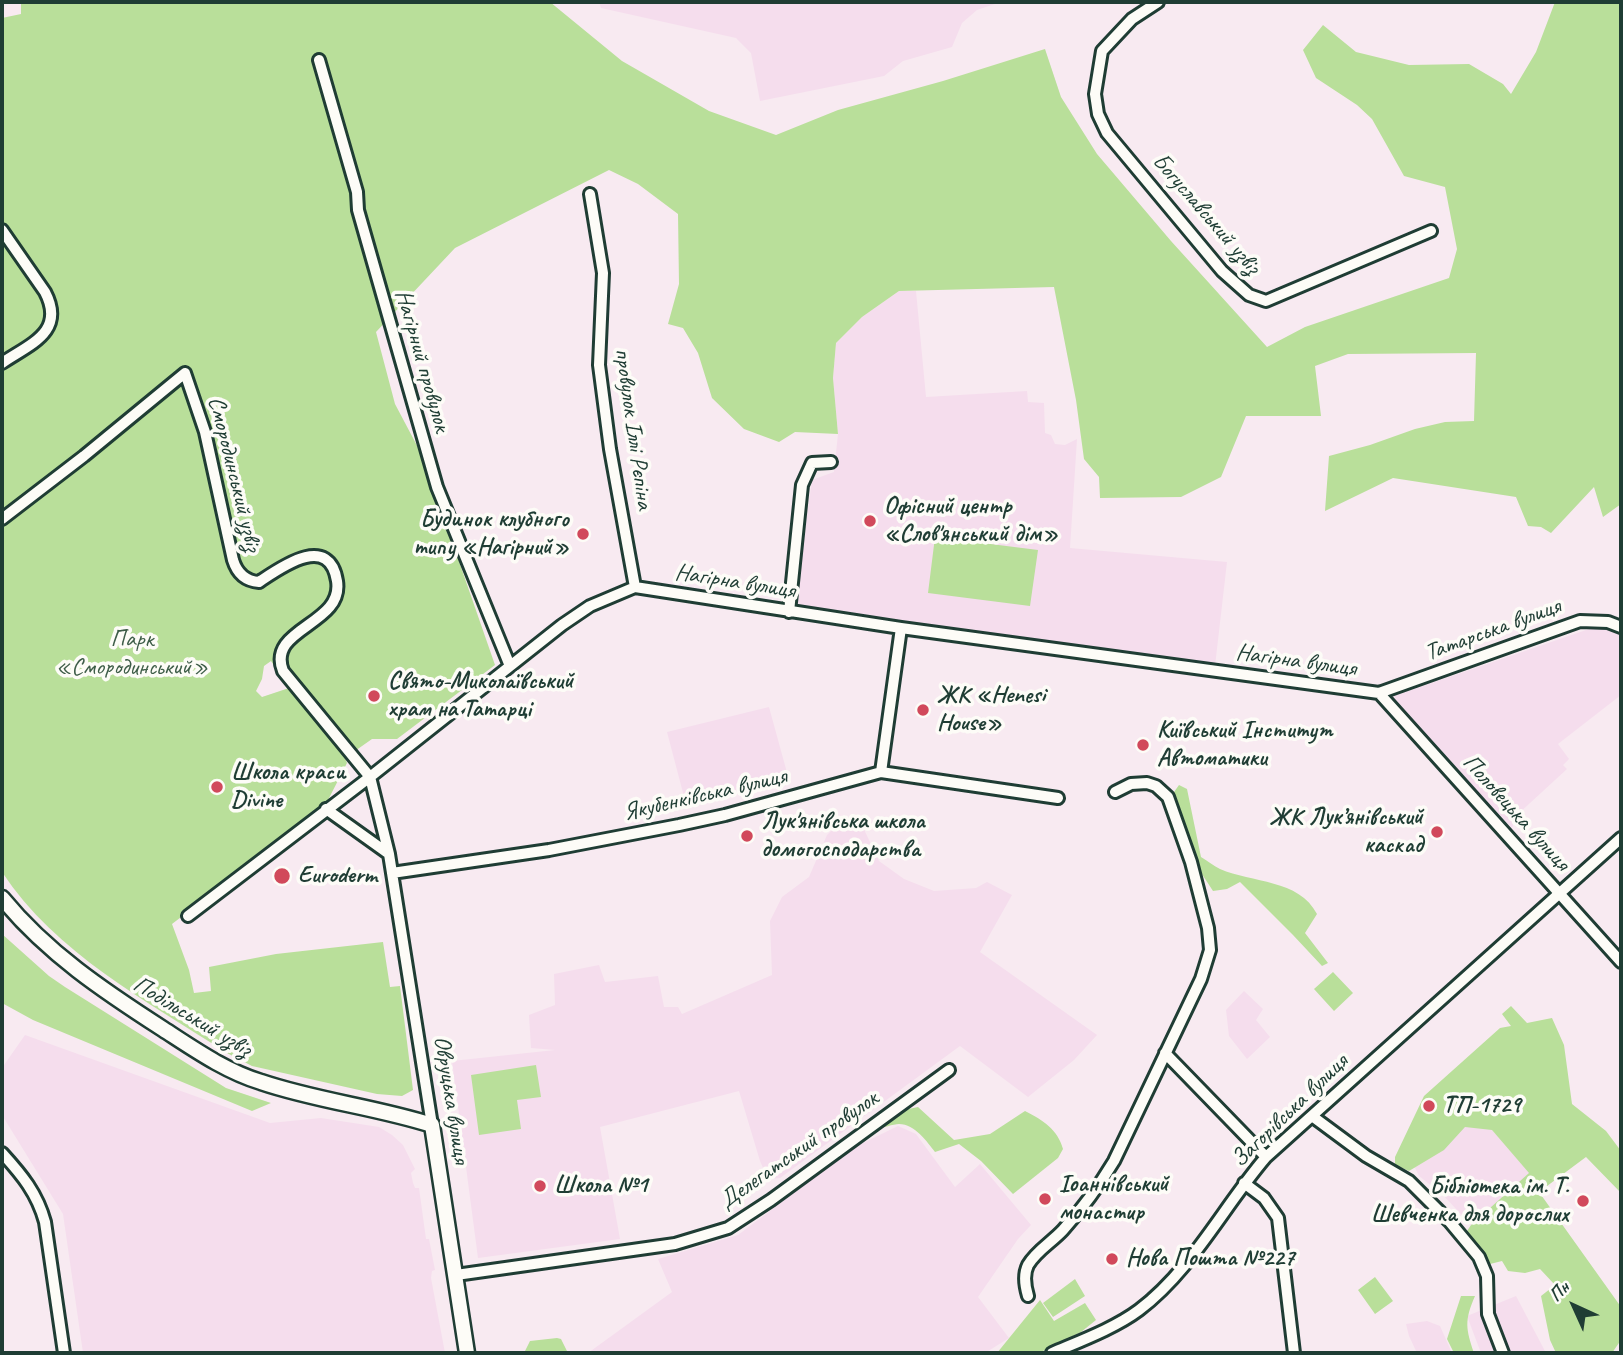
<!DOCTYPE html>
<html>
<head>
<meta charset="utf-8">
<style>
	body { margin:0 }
	#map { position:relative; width:1623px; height:1355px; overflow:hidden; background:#f8eaf1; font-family:Caveat,sans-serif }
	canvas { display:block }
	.frame { position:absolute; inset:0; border:4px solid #1f3d34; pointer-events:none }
	.north { position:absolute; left:1539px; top:1271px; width:70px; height:70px; -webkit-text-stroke:5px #fdfcf7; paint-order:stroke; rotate:315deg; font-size:19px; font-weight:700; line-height:28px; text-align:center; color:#1f3d34 }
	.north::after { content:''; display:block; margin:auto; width:24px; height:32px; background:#1f3d34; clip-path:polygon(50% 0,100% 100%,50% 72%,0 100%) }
</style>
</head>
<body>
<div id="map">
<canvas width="1623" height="1355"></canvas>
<div class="frame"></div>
<div class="north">Пн</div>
</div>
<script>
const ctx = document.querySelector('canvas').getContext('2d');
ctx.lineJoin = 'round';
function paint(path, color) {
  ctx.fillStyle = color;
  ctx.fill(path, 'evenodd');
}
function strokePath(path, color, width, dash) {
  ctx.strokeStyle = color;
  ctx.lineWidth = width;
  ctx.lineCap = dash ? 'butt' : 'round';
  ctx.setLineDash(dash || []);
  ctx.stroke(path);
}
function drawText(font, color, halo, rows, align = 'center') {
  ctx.font = font + ' Caveat,sans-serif';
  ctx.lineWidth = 7;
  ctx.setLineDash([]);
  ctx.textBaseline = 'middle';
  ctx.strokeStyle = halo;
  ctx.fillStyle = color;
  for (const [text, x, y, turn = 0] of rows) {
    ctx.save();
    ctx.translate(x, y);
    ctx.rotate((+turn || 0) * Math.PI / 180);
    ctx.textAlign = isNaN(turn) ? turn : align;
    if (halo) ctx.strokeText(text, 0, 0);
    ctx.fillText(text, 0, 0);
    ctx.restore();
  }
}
const built = new Path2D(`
	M599,2H1001L977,10L962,23L952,47L903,61L884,76L760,101L751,53L736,38L601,8Z
	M899,291H916L926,397L1027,391L1028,402L1044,403L1045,433L1051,435L1055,444L1065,445L1077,439L1070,548L1227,562L1215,666L795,605L812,480L834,472L838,434L833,378L836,343L862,317Z
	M1607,628L1621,635V695L1558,744L1569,759L1563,765L1567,769L1517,815L1512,828L1396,704L1394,696L1589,629Z
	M769,707L789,780L687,808L667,732Z
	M843,819H859L879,861L904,879L934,891L976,888L987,882L1012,895L980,952L1097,1035L1074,1060L1028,1097L960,1046L780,1178L768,1179L760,1161L739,1091L600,1127L620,1239L478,1258L452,1061L555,1050L531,1048L529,1015L555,1005L554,974L599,965L605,982L658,976L664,1007H678L682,1014L772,975L770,921L782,897L809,877L827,835Z
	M1244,991L1263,1009L1256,1020L1270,1037L1247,1059L1229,1036L1226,1010Z
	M25,1035L270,1123L321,1118L379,1127L392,1135L403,1145L415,1169L411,1173L413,1183L415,1188H419L426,1239H429L435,1270L432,1271L431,1278L445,1353H83L63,1214L2,1115V1068Z
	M1479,1115L1530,1173L1471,1225L1442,1194L1419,1176L1412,1162Z
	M898,1126L916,1134L955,1187L980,1164L1031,1225L1018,1239L978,1297L1009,1338L985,1353H588L672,1292L658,1259L738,1235L855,1147Z
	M1516,1296L1546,1353H1481L1467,1316Z
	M1427,1321L1440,1326L1452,1353H1417L1409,1336L1406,1324Z`);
const green = new Path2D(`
	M21,2H550L622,61L709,111L776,135L838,110L943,81L1045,49L1061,97L1097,154L1171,241L1267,347L1305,327L1449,278L1457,249L1445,187L1404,176L1372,119L1357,105L1316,78L1303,50L1323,25L1356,52L1409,65L1469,64L1503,84L1511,94L1536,52L1555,2H1621V504L1603,517L1594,487L1551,533L1541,527L1528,526L1516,497L1393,478L1325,511L1329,456L1370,445L1415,429L1445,422L1474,421L1476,353L1348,354L1315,366L1321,416H1246L1221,477L1181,497L1100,498L1099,477L1084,459L1076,400L1054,287L899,291L862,317L836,343L833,378L838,434L795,432L779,442L744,429L712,398L698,353L683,328L668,324L679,284L678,214L638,184L609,170L455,248L376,332L395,404L422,455L495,665L397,739H372L345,758L347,763L327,802L304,822L226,879L227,882L172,924L189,970L194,993L211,991L209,967L276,954L383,942L390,987L400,986L413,1090L402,1096L377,1094L252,1066L227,1053C147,1001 56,954 2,872V18L21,14ZM271,661L289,688L262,697L256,691L262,679L264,666Z
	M935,537L1038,550L1030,606L928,593Z
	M1179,785L1187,789L1201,857C1208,861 1214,866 1220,869C1252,883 1299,879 1317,914L1305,933L1328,963L1322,966L1293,935L1240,882L1227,889L1213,891L1196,865L1174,792Z
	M2,934L49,976L65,987L226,1088L271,1103L252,1111L33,1020L2,1003Z
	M1333,972L1353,993L1334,1011L1314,989Z
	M1511,1006L1527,1023L1552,1018L1564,1045L1572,1104L1606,1131L1621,1151V1193L1586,1157L1539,1192L1621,1307V1340L1612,1353H1556L1550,1340L1541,1296L1555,1285L1540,1269L1525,1273L1508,1271L1502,1261L1490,1264L1465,1234L1471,1225L1529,1173L1492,1130L1465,1127L1444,1150L1409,1171L1395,1165V1157L1424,1096L1500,1028L1511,1026L1502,1014Z
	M536,1065L541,1097L517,1100L521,1129L479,1135L471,1075Z
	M918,1107L954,1140L990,1134L1025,1111C1043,1120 1058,1130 1063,1149L1058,1158L1013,1194L981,1161L959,1144L935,1152C927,1142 915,1124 899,1124C893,1124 883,1128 876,1129L878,1125L904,1110Z
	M1375,1277L1393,1301L1375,1314L1358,1290Z
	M1075,1279L1085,1296L1053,1317L1043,1303Z
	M1461,1296H1475C1464,1321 1466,1329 1474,1353H1454L1447,1339Z
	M1040,1300L1054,1321L1085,1303L1096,1320L1081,1332L1039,1353H997Z
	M557,1338L561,1339L568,1353H524L530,1341Z`);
const minor = new Path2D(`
	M1158,2L1132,19L1102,51L1095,94L1098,114L1107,133L1222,271L1249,295L1266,301L1431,231
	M319,60L357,192L358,210L437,487L510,666
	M590,194L603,273L599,365L610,449L635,587
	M2,230L45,292C66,332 30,344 2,363
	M2,519L84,456L185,373L205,432L233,560C237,573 245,581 259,582C280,568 329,532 337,581C344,625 266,628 283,671L370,777L389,854L432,1125
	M789,612L802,485L812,463L831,462
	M1379,693L1621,962
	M881,772L901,628
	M326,809L389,854
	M392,873L549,850L679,825L725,815L881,772L1058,798
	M188,916L370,777L562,625L590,606L635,587L901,628L1379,693L1580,621L1608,622L1621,627
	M1165,1053L1266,1157
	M1312,1116L1366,1156L1409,1181L1449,1221L1479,1257L1487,1276L1488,1314L1503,1353
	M2,1153C22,1175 37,1193 45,1222L64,1353
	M1244,1183L1264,1198L1278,1218L1294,1353
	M456,1275L675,1244L728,1228L771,1200L949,1070
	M1028,1296C1025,1286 1023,1275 1028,1265C1036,1251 1052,1242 1063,1230C1082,1209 1099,1186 1114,1161L1201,979L1210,950L1208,928L1191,862L1168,797L1156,786L1147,783L1131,784L1115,792
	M1052,1353C1080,1341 1115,1328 1139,1310C1192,1270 1223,1207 1266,1157L1621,838`);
const tertiary = new Path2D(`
	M2,898C47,953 104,991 163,1029C194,1049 225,1071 261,1082C317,1101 376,1107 432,1125L467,1353`);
const markers = [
	[870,521,7,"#d1495b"],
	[583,534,7,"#d1495b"],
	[374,696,7,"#d1495b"],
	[923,710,7,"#d1495b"],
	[1143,745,7,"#d1495b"],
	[217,787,7,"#d1495b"],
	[1437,832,7,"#d1495b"],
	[747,836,7,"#d1495b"],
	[282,876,9,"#d1495b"],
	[1429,1106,7,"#d1495b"],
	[540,1186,7,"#d1495b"],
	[1045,1199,7,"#d1495b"],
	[1583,1201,7,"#d1495b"],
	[1112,1259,7,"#d1495b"]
];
const streetNames = [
	["Богуславський узвіз",1206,214,49],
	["Нагірний провулок",422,361,74],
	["провулок Іллі Рєпіна",633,429,82],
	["Смородинський узвіз",234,474,76],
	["Нагірна вулиця",735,582,9],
	["Татарська вулиця",1493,630,-20],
	["Нагірна вулиця",1296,661,8],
	["Якубенківська вулиця",705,795,-13],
	["Половецька вулиця",1516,813,48],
	["Подільський узвіз",192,1017,31],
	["Овруцька вулиця",451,1100,81],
	["Загорівська вулиця",1290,1111,-44],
	["Делегатський провулок",799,1150,-35]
];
const poiNames = [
	["Офісний центр",884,507],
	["«Слов'янський дім»",884,535],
	["Будинок клубного",569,520,"right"],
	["типу «Нагірний»",569,548,"right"],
	["Свято-Миколаївський",388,682],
	["храм на Татарці",388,710],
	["ЖК «Henesi",937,696],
	["House»",937,724],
	["Київський Інститут",1157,731],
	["Автоматики",1157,759],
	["Школа краси",231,773],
	["Divine",231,801],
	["ЖК Лук’янівський",1423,818,"right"],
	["каскад",1423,846,"right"],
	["Лук'янівська школа",761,822],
	["домогосподарства",761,850],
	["Euroderm",298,876],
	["ТП-1729",1443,1106],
	["Іоаннівський",1059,1185],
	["монастир",1059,1213],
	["Школа №1",554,1186],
	["Бібліотека ім. Т.",1569,1187,"right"],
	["Шевченка для дорослих",1569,1215,"right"],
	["Нова Пошта №227",1126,1259]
];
const parkNames = [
	["Парк",132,640],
	["«Смородинський»",132,668]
];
paint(built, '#f5dded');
paint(green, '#b9df9a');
strokePath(minor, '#1f3d34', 16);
strokePath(tertiary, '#1f3d34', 19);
strokePath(minor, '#fdfcf7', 10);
strokePath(tertiary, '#fdfcf7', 14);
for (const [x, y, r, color] of markers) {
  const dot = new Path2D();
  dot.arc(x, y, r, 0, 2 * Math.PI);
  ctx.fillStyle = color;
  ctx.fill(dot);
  strokePath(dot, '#fdfcf7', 2.5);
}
drawText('24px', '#1f3d34', '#fdfcf7', streetNames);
drawText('bold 24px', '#1f3d34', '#fdfcf7', poiNames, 'left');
drawText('24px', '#3e5d48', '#fdfcf7', parkNames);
</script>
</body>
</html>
